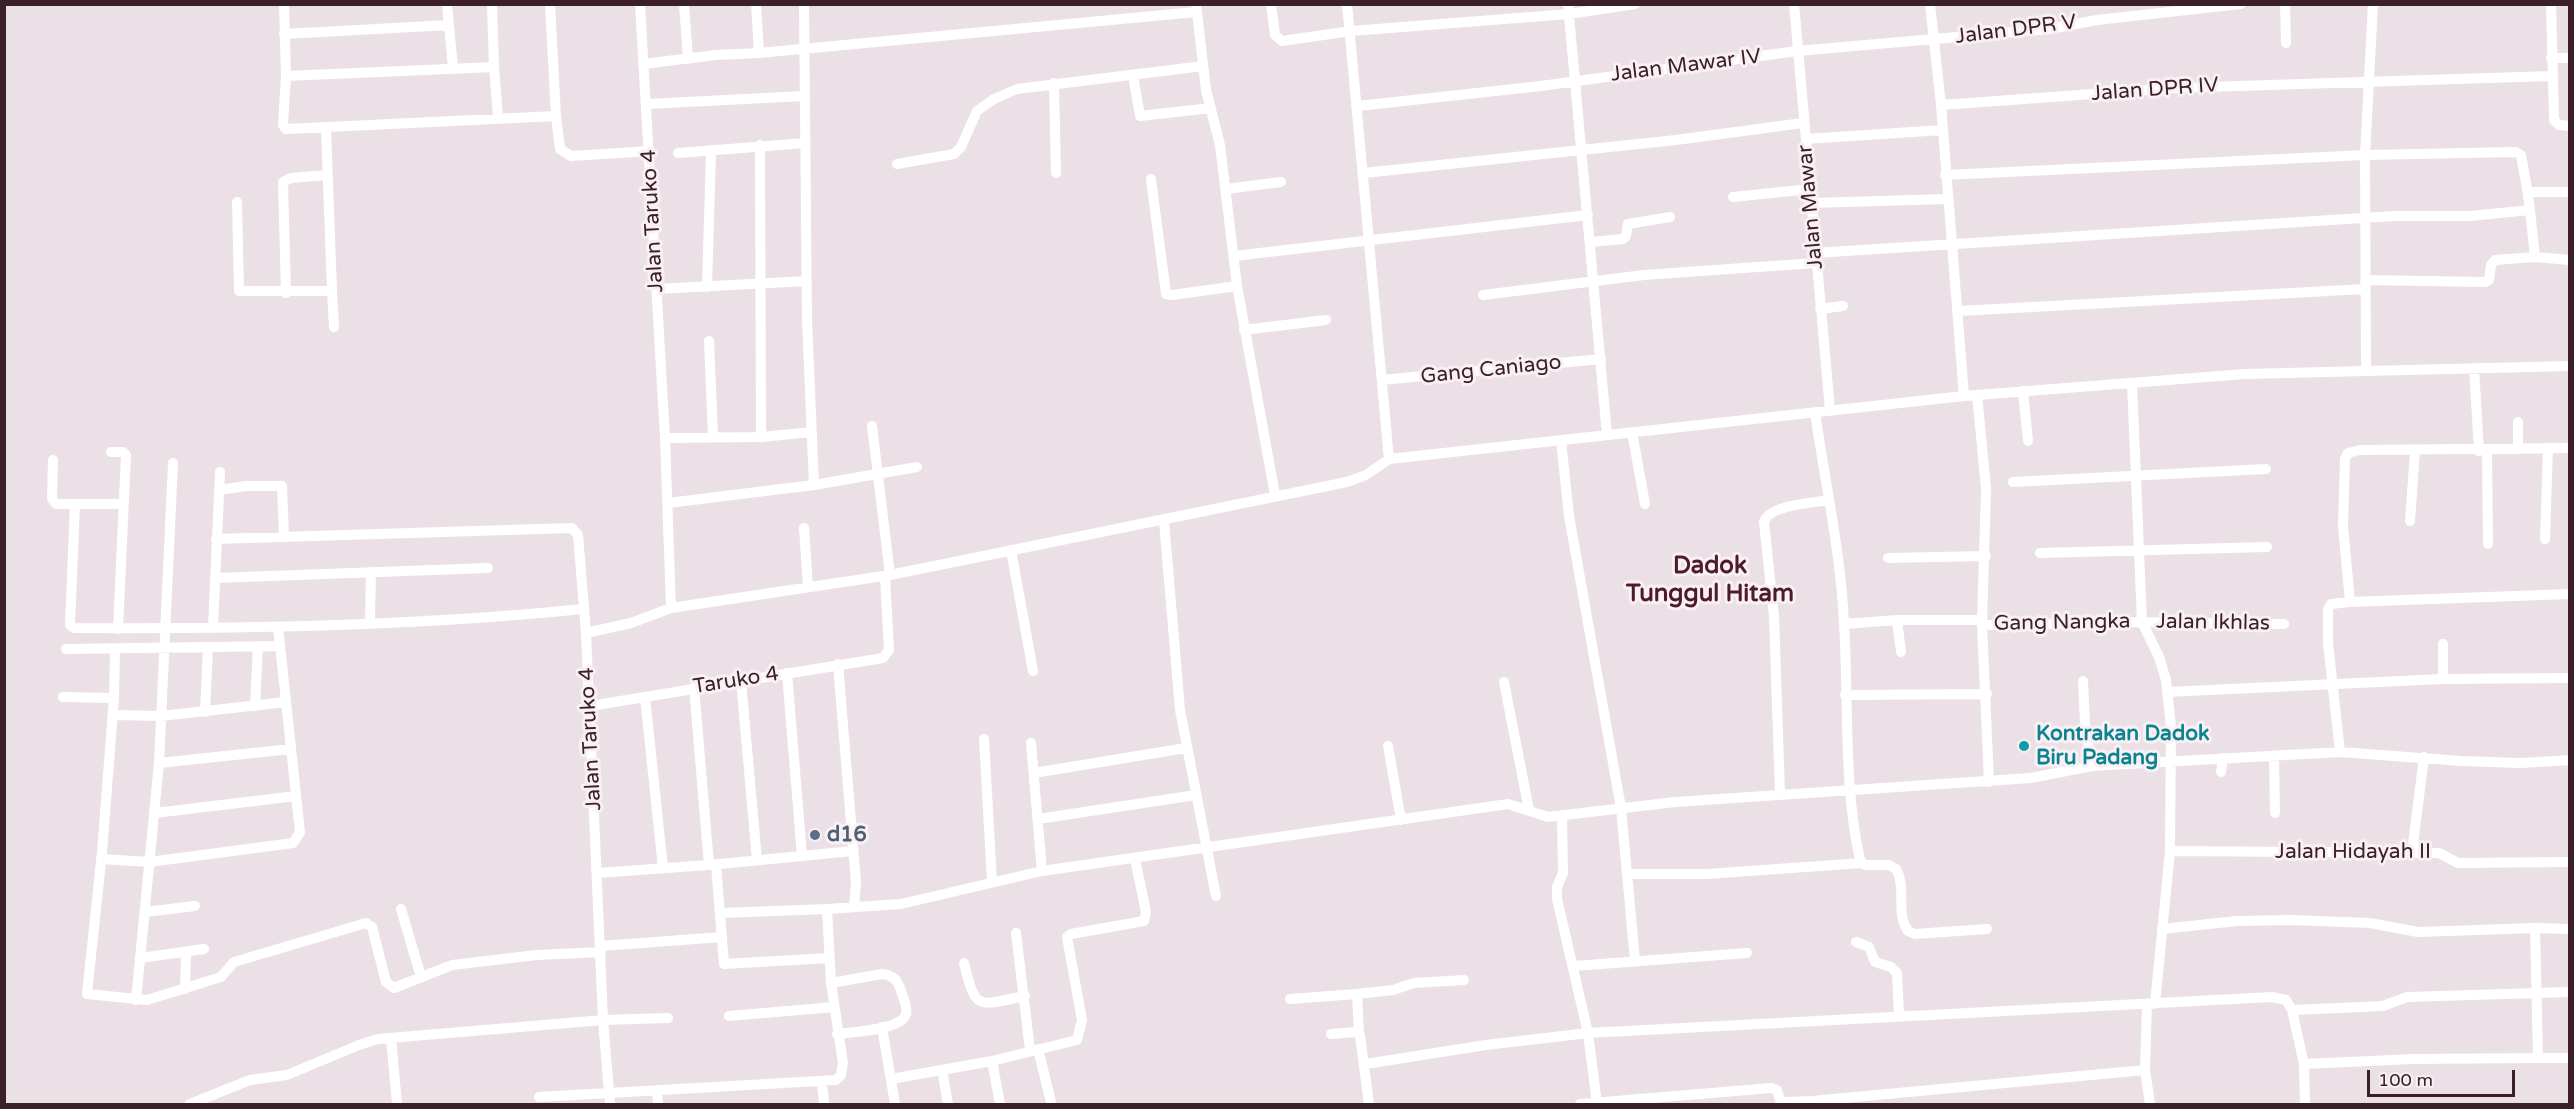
<!DOCTYPE html>
<html>
<head>
<meta charset="utf-8">
<style>
	body { margin:0 }
	#map { position:relative; width:2574px; height:1109px; overflow:hidden; background:#ebe0e5; font-family:"Varela Round",sans-serif }
	canvas { display:block }
	.frame { position:absolute; inset:0; border:6px solid #3c2028; pointer-events:none }
	.scale { position:absolute; left:2367px; top:1070px; width:148px; height:27px; box-sizing:border-box; border:3px solid #3c2028; border-top:0; padding-left:8px; font-size:18px; line-height:21px; white-space:nowrap; color:#3c2028; -webkit-text-stroke:4px #f8f0f4; paint-order:stroke }
</style>
</head>
<body>
<div id="map">
<canvas width="2574" height="1109"></canvas>
<div class="frame"></div>
<div class="scale">100 m</div>
</div>
<script>
const ctx = document.querySelector('canvas').getContext('2d');
ctx.lineJoin = 'round';
function strokePath(path, color, width, dash) {
  ctx.strokeStyle = color;
  ctx.lineWidth = width;
  ctx.lineCap = dash ? 'butt' : 'round';
  ctx.setLineDash(dash || []);
  ctx.stroke(path);
}
function drawText(font, color, halo, rows, align = 'center') {
  ctx.font = font + ' "Varela Round",sans-serif';
  ctx.lineWidth = 6;
  ctx.setLineDash([]);
  ctx.textBaseline = 'middle';
  ctx.strokeStyle = halo;
  ctx.fillStyle = color;
  for (const [text, x, y, turn = 0] of rows) {
    ctx.save();
    ctx.translate(x, y);
    ctx.rotate((+turn || 0) * Math.PI / 180);
    ctx.textAlign = isNaN(turn) ? turn : align;
    if (halo) ctx.strokeText(text, 0, 0);
    ctx.fillText(text, 0, 0);
    ctx.restore();
  }
}
const minor = new Path2D(`
	M284,4L286,76L283,125L286,129L556,116
	M447,4L453,68
	M492,4L494,67
	M550,4L556,116L560,149L571,156L650,151
	M640,4L665,438L671,608
	M684,4L688,59
	M1196,4L1206,90L1220,145L1237,286L1275,495
	M1271,4L1275,35L1282,41L1351,31L1569,14L1635,4
	M1347,4L1389,459
	M1568,4L1607,435
	M1794,4L1830,410
	M1930,4L1941,105L1964,396
	M2285,4L2286,43
	M2551,4L2554,120L2559,125L2570,126
	M284,34L449,25
	M759,53L1196,12
	M2551,58H2570
	M643,64L716,55L759,53L756,4
	M1133,75L1140,116L1211,108
	M286,76L494,67L498,117
	M1054,83L1056,173
	M647,104L804,96
	M1941,105L2176,88L2551,76
	M1358,106L1541,86L1797,51L2049,29L2097,20L2241,4
	M1806,139L1942,130
	M760,145L761,437
	M678,153L805,143
	M897,164L954,154L961,147L977,111L994,99L1017,89L1203,66
	M1364,173L1676,140L1803,123
	M1945,175L2365,155L2516,152L2521,155L2528,194
	M1151,179L1166,294L1172,295L1237,286
	M1226,189L1281,182
	M1733,197L1810,189
	M237,202L239,291H332L326,128
	M1811,203L1947,199
	M2530,210L2535,257L2570,260
	M1591,242L1623,239L1626,236L1628,224L1670,217
	M1815,253L2394,216H2470L2530,210L2528,196L2531,192H2570
	M1234,256L1588,215
	M2365,280L2485,282L2489,280L2491,265L2495,260L2535,257
	M707,287L711,151
	M656,289L807,281
	M332,291L334,327
	M286,293L283,182L291,178L327,175
	M1483,295L1644,275L1815,263
	M1820,309L1843,306
	M1959,311L2365,289
	M1244,330L1326,320
	M709,341L713,436
	M2474,368L2479,451
	M2366,371L2365,155L2373,4
	M1382,380L1601,359
	M2132,383L2142,622L2159,657L2166,680L2171,727L2170,851L2155,1004
	M2023,391L2028,441
	M1977,395L1986,488L1982,625L1989,782
	M1815,412C1825,483 1841,553 1844,624C1849,702 1843,783 1860,860L1865,865H1889L1896,869C1907,887 1895,913 1908,931L1915,934L1987,929
	M2518,422V449
	M872,426L890,575
	M1632,432L1645,504
	M665,438L761,437L812,432
	M1561,440L1569,516L1621,808L1635,961
	M2487,450L2488,544
	M111,452H123L126,455L118,629
	M53,460L52,499L56,504H75L70,625L74,628C244,629 415,626 583,609
	M2013,482L2266,469
	M814,485L917,467
	M219,490L246,486H282L284,537
	M668,503L814,485L807,320L804,4
	M75,504H123
	M1164,521L1180,710L1216,896
	M2410,521L2415,451
	M804,528L808,587
	M216,539L572,528L578,535L586,633
	M2545,539L2548,448
	M1011,550L1033,671
	M2040,553L2267,547
	M1888,558L1986,556
	M216,578L488,568
	M2350,602L2570,594
	M1897,620L1901,652
	M370,622L371,572
	M1844,624L1897,620H1982
	M1982,625L2142,622L2284,624
	M213,628L220,472
	M66,649L280,646
	M838,664L856,883L854,907
	M787,673L802,856
	M2443,679L2570,678
	M741,681L757,860
	M2083,681L2085,724L2092,766
	M1504,682L1529,810
	M694,687L709,865
	M2167,692L2443,679V644
	M1845,695L1987,694
	M63,697L114,698L102,852L87,994L147,1000L221,977L234,962L366,923L372,927L386,982L394,988L452,965L537,955L601,952
	M645,697L663,868
	M114,698L115,650
	M255,706L258,646
	M590,706L883,658L889,650L885,576
	M205,712L208,648
	M114,715L161,716L286,702
	M984,739L992,881
	M1031,743L1042,871
	M1388,746L1401,820
	M2340,752L2328,643V609L2331,604L2350,602L2343,526L2345,459L2348,453L2360,450L2570,448
	M2274,756L2275,813
	M159,763L291,749
	M2221,772L2223,758
	M1034,773L1186,748
	M1780,794L1774,616L1764,522C1769,505 1812,503 1829,500
	M155,813L296,796
	M1562,815L1563,873L1557,887V899L1588,1033L1597,1104
	M1038,819L1196,795
	M2170,851L2439,853L2458,863L2570,862
	M2412,852L2424,757
	M101,859L149,862L293,843L300,832L278,627
	M716,865L724,964L829,958
	M597,873L709,865L853,851
	M1629,874H1707L1862,863
	M401,909L421,977
	M145,912L195,906
	M721,913L827,909
	M2535,928L2570,929
	M2162,929L2237,921L2291,920L2370,923L2418,932L2535,928L2538,1058H2570
	M1016,933L1030,1050
	M1856,942L1869,947L1875,962L1891,967L1897,973L1899,1015
	M601,946L722,937
	M140,958L204,949
	M964,963C976,1013 978,1005 1025,996
	M1574,966L1747,953
	M831,983L882,974C893,975 898,980 901,991C903,997 908,1007 906,1014C902,1030 852,1032 837,1034
	M185,989L186,952
	M1357,994L1359,1034
	M1290,999L1357,994L1393,990L1414,983L1464,980
	M136,1000L159,763L173,463
	M2147,1004L2145,1070L2150,1104
	M2292,1010L2383,1006L2407,997L2570,992
	M729,1016L834,1007
	M882,1027L895,1104
	M1331,1034L1356,1032L1360,1035L1369,1104
	M391,1038L397,1104
	M1038,1049L1051,1102
	M992,1061L1000,1104
	M1365,1064L1486,1045L1588,1033L2272,997L2286,1000L2292,1010L2304,1064L2305,1104
	M2304,1064L2413,1059L2538,1058
	M942,1070L948,1104
	M891,1079L992,1061L1077,1040L1082,1020L1067,937L1071,934L1144,921L1146,912L1135,859
	M822,1083L824,1104
	M657,1092L658,1104
	M539,1097L836,1080L841,1075L843,1063L831,983L827,909L901,904L1042,871L1508,804L1548,817L1675,802L2031,778L2092,766L2340,752L2461,761L2521,763L2570,760
	M190,1104L250,1080L287,1075L359,1045L378,1039L603,1020L668,1018
	M610,1104L603,1020L586,633L631,623L671,608L890,575L1347,482L1366,475L1389,459L1964,396L2245,374L2570,366
	M1580,1104L1771,1088L1777,1090L1780,1100L1784,1102L1812,1101L2145,1070`);
const markers = [
	[2024,746,6,"#0f9aa8"],
	[815,835,6,"#5c6f8a"]
];
const streetNames = [
	["Jalan DPR V",2016,30,-7],
	["Jalan Mawar IV",1686,66,-7],
	["Jalan DPR IV",2155,90,-4],
	["Jalan Mawar",1811,207,-95],
	["Jalan Taruko 4",653,221,-93],
	["Gang Caniago",1491,370,-6],
	["Gang Nangka",2062,623,-1],
	["Jalan Ikhlas",2213,623,1],
	["Taruko 4",736,681,-9],
	["Jalan Taruko 4",591,739,-93],
	["Jalan Hidayah II",2353,852]
];
const cultureNames = [
	["Kontrakan Dadok",2036,734],
	["Biru Padang",2036,758]
];
const serviceNames = [
	["d16",827,835]
];
const quarterNames = [
	["Dadok",1710,567],
	["Tunggul Hitam",1710,595]
];
strokePath(minor, '#fff', 10);
for (const [x, y, r, color] of markers) {
  const dot = new Path2D();
  dot.arc(x, y, r, 0, 2 * Math.PI);
  ctx.fillStyle = color;
  ctx.fill(dot);
  strokePath(dot, '#f8f0f4', 2);
}
drawText('21px', '#3c2028', '#f8f0f4', streetNames);
drawText('bold 21px', '#0d838f', '#f8f0f4', cultureNames, 'left');
drawText('bold 21px', '#4e5e75', '#f8f0f4', serviceNames, 'left');
drawText('bold 24px', '#4e1c28', '#f8f0f4', quarterNames);
</script>
</body>
</html>
